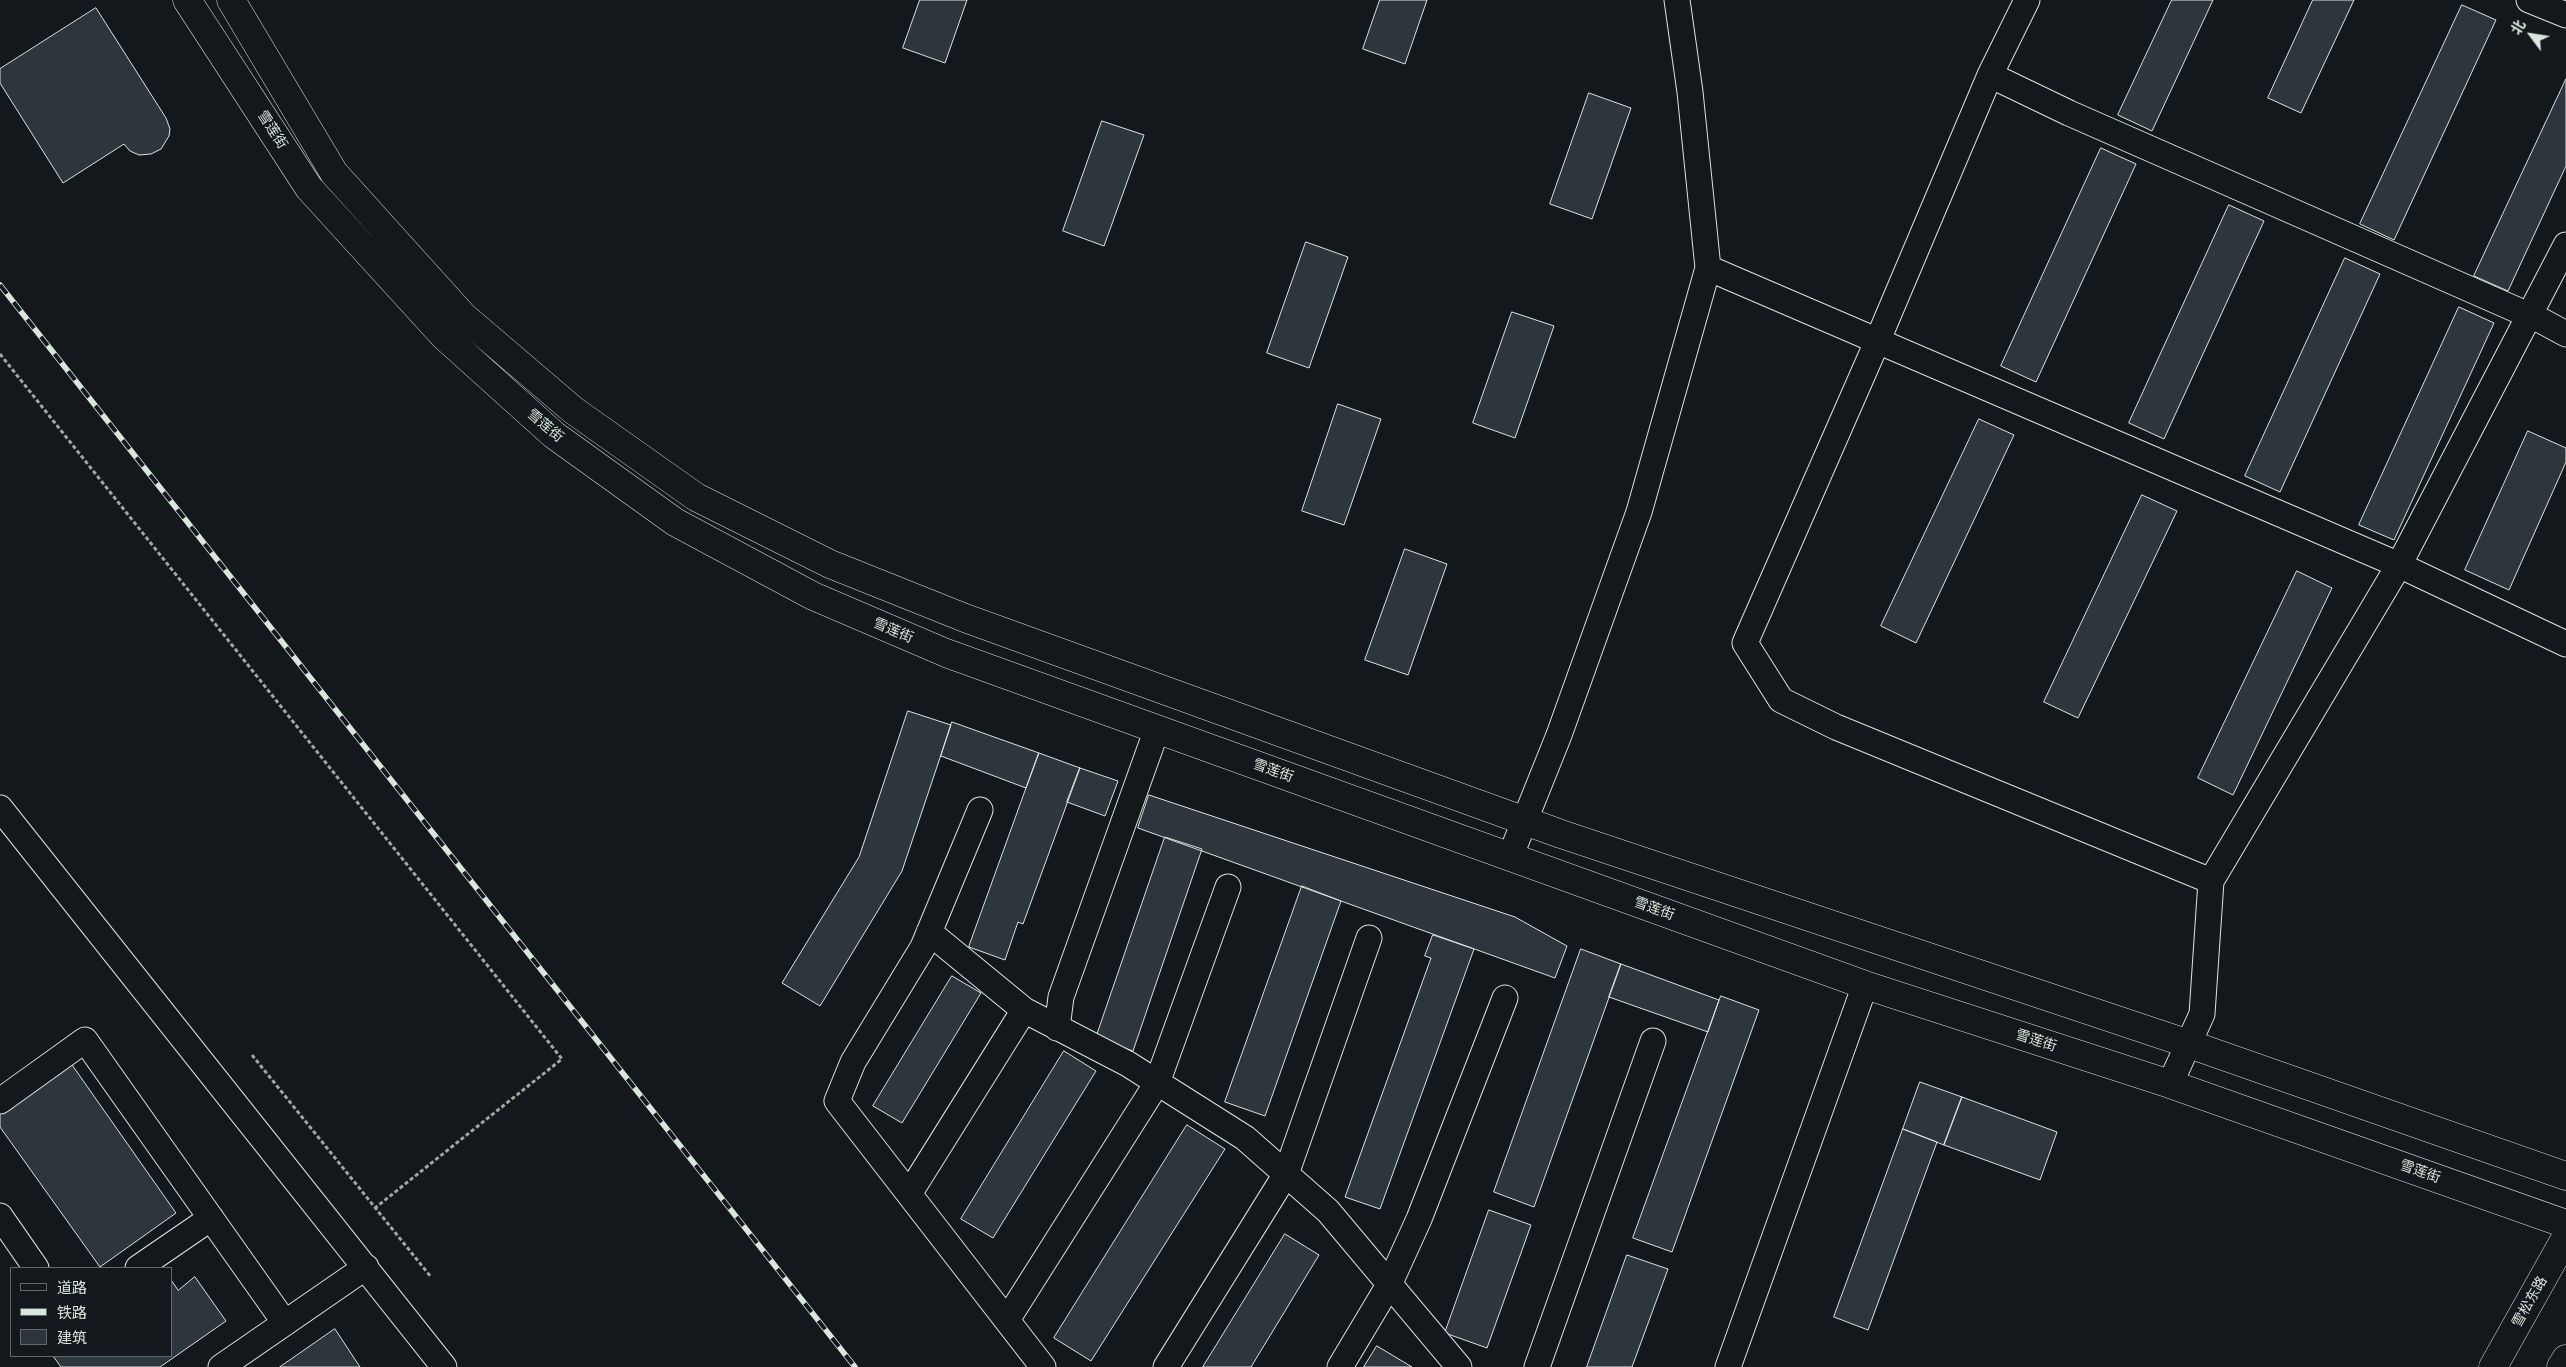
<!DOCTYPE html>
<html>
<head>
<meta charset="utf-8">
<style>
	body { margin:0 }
	#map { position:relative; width:2566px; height:1367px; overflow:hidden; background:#14181c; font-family:Helvetica,"Noto Sans SC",sans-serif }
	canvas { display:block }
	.legend { position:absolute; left:10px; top:1267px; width:162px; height:90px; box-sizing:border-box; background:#14181c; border:1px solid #626a69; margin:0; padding:6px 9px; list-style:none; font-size:15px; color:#d8e6dc }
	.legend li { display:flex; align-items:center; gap:10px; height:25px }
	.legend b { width:25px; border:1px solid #626a69 }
	.north { position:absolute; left:2506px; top:10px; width:50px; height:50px; -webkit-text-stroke:4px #14181c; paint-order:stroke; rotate:301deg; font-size:14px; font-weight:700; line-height:20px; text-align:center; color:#d8e6dc }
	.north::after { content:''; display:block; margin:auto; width:18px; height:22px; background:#d8e6dc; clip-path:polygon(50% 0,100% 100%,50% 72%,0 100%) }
</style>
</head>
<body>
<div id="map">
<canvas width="2566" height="1367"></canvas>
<ul class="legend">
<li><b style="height:6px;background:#14181c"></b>道路</li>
<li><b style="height:6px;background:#d8e6dc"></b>铁路</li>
<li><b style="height:14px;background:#2c363c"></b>建筑</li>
</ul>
<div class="north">北</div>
</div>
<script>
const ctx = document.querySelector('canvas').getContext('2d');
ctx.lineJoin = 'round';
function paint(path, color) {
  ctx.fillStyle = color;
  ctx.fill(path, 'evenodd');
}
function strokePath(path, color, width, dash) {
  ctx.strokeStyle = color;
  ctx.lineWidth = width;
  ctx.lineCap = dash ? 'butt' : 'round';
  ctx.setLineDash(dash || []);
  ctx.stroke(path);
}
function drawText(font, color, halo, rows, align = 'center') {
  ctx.font = font + ' Helvetica,"Noto Sans SC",sans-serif';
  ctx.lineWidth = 4;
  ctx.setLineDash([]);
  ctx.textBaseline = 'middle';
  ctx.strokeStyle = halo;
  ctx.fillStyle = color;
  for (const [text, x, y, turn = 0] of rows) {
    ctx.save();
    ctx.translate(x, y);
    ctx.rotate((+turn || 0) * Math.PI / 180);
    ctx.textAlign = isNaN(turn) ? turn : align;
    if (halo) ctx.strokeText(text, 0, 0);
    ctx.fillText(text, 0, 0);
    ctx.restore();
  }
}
const building = new Path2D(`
	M920,0H967L945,63L903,48Z
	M1380,0H1427L1405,64L1363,49Z
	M2172,0H2213L2152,131L2118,115Z
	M2313,0H2354L2301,113L2268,98Z
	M2462,5L2496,20L2394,240L2360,224Z
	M96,8L166,118L170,129L169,136L161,149L151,154L139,155L130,151L124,144L63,183L0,83V69Z
	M2566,79V166L2508,291L2474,276Z
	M1589,93L1631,108L1592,219L1550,204Z
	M1102,121L1144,135L1104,246L1063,231Z
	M2101,148L2136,164L2036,382L2001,366Z
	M2229,205L2264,221L2164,439L2129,423Z
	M1306,242L1348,257L1309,368L1267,353Z
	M2345,258L2380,274L2280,492L2245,476Z
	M2459,307L2494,323L2394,540L2359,525Z
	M1512,312L1554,326L1515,438L1473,423Z
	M1338,404L1381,419L1344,525L1302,511Z
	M1979,419L2014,435L1916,643L1881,626Z
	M2528,431L2566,448V462L2509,590L2465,570Z
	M2142,495L2177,511L2078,718L2044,702Z
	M1405,549L1447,564L1408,675L1365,660Z
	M2297,571L2332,588L2233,795L2198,778Z
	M908,711L951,725L902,871L820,1006L782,983L859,857Z
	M952,722L1039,753L1026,788L941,756Z
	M1039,753L1080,768L1023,924L1018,922L1005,960L969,947Z
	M1080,768L1118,781L1105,816L1067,802Z
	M1149,795L1515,917L1567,946L1555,978L1138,828Z
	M1165,837L1202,849L1133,1051L1096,1038Z
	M1302,886L1341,901L1265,1116L1225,1102Z
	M1433,935L1474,949L1380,1209L1345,1197L1431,958L1425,956Z
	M1581,949L1621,964L1534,1207L1494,1192Z
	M1621,964L1719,1000L1708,1032L1609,997Z
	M952,976L981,993L902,1123L873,1106Z
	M1721,996L1759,1010L1672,1252L1633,1238Z
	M1064,1051L1096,1071L993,1238L961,1219Z
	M70,1062L176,1213L100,1267L0,1127V1111Z
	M1920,1082L1962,1097L1944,1145L1903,1129Z
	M1962,1097L2057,1132L2040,1180L1944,1145Z
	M1187,1125L1225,1149L1091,1361L1054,1338Z
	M1903,1129L1937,1142L1868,1330L1834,1317Z
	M1489,1210L1531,1225L1487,1348L1445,1333Z
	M1285,1234L1319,1255L1251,1367H1203Z
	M1627,1255L1668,1269L1632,1367H1587Z
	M195,1277L226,1321L160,1367H61L53,1356H171V1280L178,1290Z
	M335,1329L360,1367H280Z
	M1377,1346L1412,1367H1364Z`);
const path = new Path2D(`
	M0,354L562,1059L375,1208
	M252,1055L431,1277`);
const minor = new Path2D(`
	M2027,0L1990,75L1877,342L1745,643L1781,700L1836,727L2211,881L2399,565L2566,245
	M2529,0L2566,15
	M1990,75L2069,113L2542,321L2566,334
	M1708,268L2399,565L2566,644
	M0,808L444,1367
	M980,810L923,947L853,1062L837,1101L1043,1367
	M1510,857L1559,735L1639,512L1708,268L1690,92L1677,0
	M929,932L1024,1010L1128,1064L1245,1138L1328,1211L1459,1367
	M1057,1028L1061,997L1157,729
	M2170,1084L2202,1014L2211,881
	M0,1101L85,1040L285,1323
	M909,1194L1024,1010
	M0,1216L36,1268
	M138,1268L211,1218
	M1007,1320L1157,1083L1228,887
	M221,1367L366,1267
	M1166,1367L1286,1174L1369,938
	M1340,1367L1389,1285L1419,1219L1505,998
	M1537,1367L1653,1041
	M1728,1367L1865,985`);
const major = new Path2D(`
	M187,0L309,188L444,336L554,435L675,522L813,596L946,653L1865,985L2170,1084L2566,1224
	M231,0L334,173L463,316L573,410L696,497L830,564L965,618L1561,834L2189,1044L2566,1176
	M2493,1367L2566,1237
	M2561,1367L2566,1359`);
const rail = new Path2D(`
	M0,285L855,1367`);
const streetNames = [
	["雪莲街",272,130,57],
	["雪莲街",545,426,40],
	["雪莲街",893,631,23],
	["雪莲街",1273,771,20],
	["雪莲街",1654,909,20],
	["雪莲街",2036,1041,18],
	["雪莲街",2420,1172,19],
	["雪松东路",2530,1302,-61]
];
paint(building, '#2c363c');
strokePath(building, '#d8e6dc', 1);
strokePath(minor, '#d8e6dc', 27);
strokePath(major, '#d8e6dc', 29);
strokePath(path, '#9da8a2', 3, [4, 2.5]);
strokePath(minor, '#14181c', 25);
strokePath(major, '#14181c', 28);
strokePath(rail, '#d8e6dc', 5.5);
strokePath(rail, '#14181c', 4, [11]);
drawText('14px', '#d8e6dc', '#14181c', streetNames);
</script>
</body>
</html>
